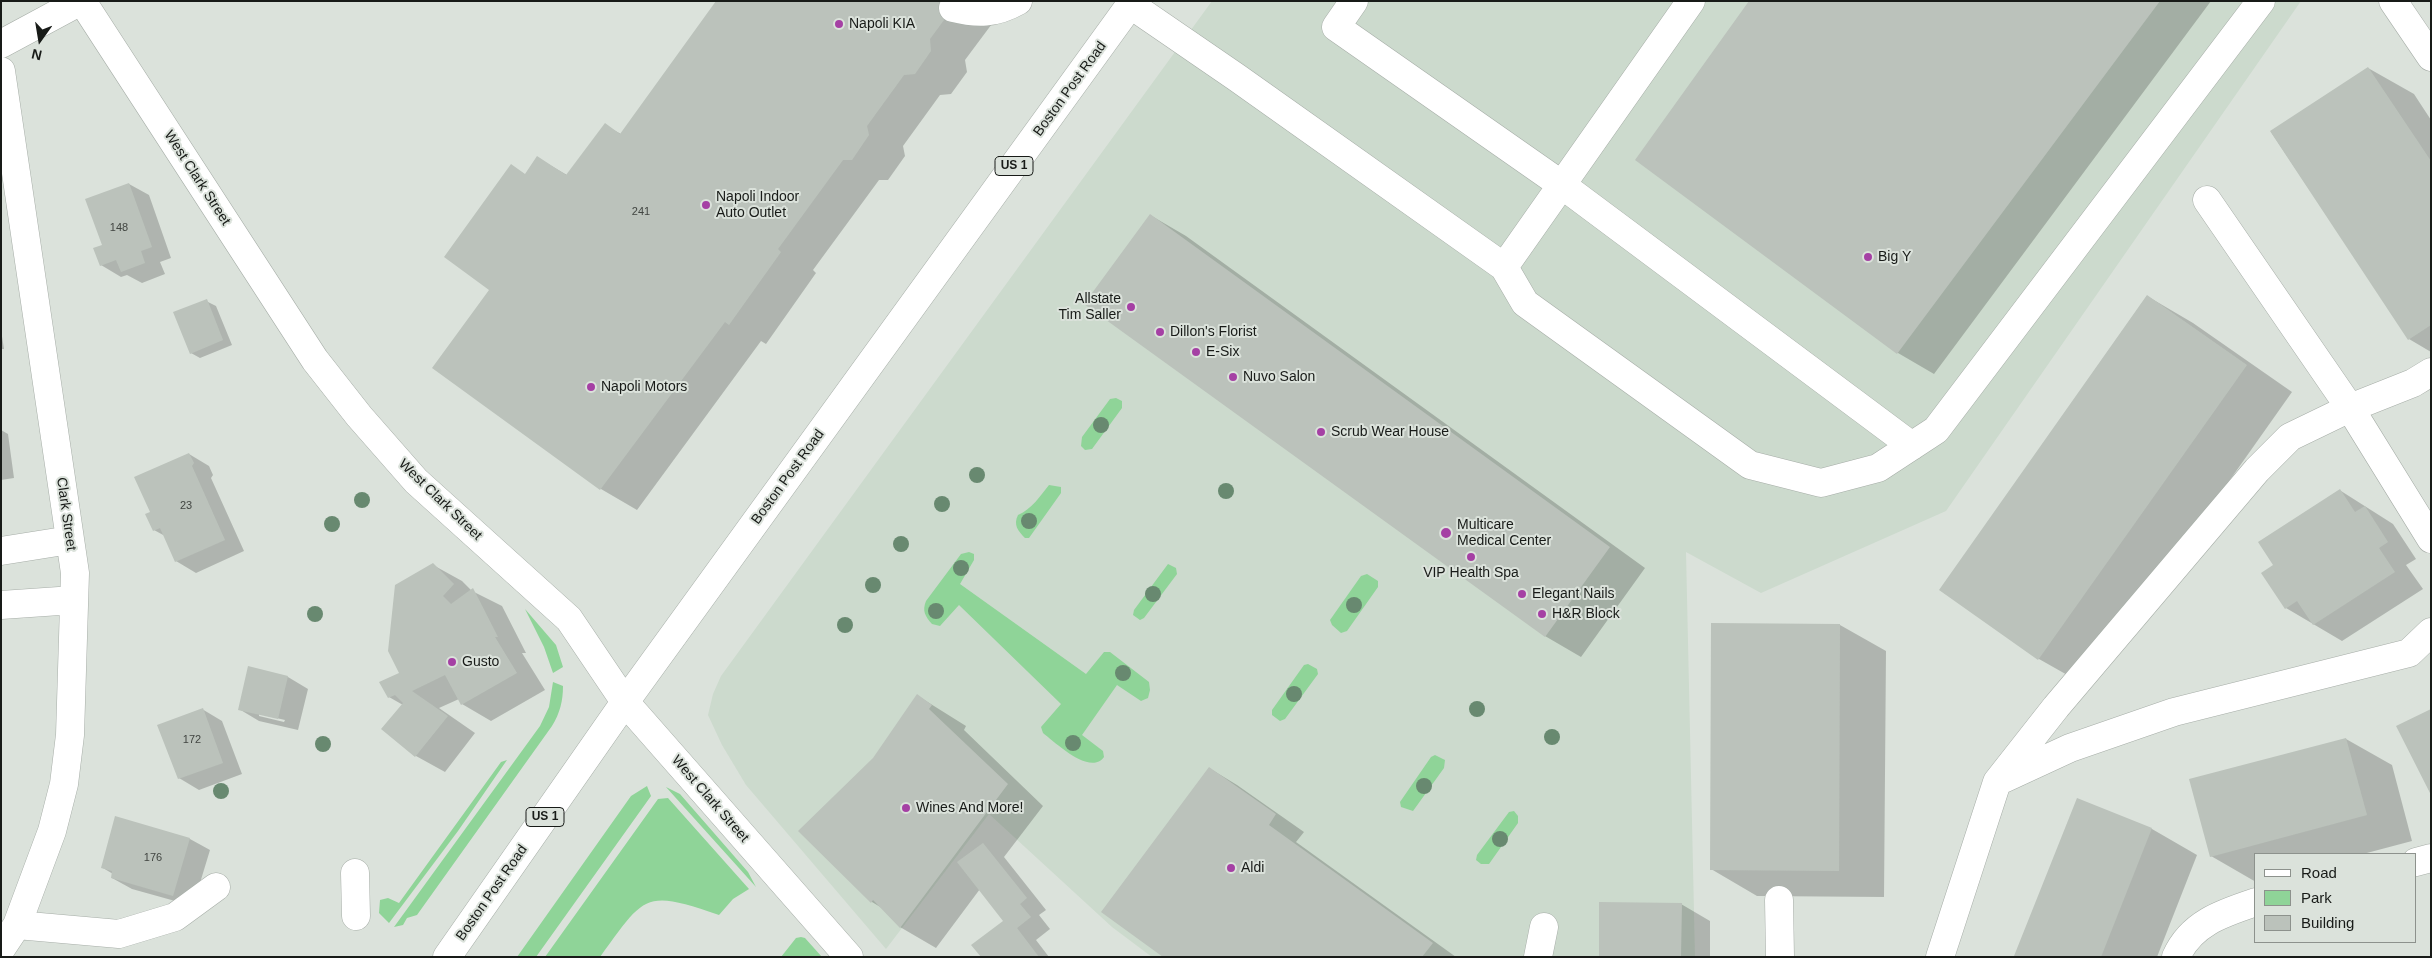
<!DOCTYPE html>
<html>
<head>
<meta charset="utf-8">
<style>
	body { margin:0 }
	#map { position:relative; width:2432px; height:958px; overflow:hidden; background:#dbe2db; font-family:Helvetica,sans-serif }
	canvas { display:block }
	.frame { position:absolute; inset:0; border:2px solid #181b18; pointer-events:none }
	.legend { position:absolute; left:2254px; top:853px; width:162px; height:90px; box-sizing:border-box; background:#dbe2db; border:1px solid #8d928d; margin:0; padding:6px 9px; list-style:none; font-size:15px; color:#181b18 }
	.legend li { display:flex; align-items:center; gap:10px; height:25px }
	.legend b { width:25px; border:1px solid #8d928d }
	.north { position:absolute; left:15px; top:15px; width:50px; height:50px; -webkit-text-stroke:4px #dbe2db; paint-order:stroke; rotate:193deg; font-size:14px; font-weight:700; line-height:20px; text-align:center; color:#181b18 }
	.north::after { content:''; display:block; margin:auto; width:18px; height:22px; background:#181b18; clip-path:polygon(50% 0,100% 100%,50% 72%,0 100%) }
</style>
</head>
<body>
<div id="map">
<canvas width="2432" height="958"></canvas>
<div class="frame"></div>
<ul class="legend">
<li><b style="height:6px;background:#fff"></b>Road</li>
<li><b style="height:14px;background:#8fd498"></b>Park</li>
<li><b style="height:14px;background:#bbc2bb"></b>Building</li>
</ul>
<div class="north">N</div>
</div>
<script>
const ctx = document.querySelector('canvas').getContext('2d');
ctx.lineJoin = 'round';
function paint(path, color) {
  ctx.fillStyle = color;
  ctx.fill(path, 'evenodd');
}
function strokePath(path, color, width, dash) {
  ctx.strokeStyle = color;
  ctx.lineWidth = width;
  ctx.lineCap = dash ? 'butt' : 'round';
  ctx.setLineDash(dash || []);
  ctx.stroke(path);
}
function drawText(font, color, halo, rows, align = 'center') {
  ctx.font = font + ' Helvetica,sans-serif';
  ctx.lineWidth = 4;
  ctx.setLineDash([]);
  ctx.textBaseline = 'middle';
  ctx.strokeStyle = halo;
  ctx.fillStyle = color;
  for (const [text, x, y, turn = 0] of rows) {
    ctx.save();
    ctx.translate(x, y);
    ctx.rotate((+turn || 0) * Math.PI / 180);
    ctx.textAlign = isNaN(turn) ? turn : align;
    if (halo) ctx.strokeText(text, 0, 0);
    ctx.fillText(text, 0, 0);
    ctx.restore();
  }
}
const built = new Path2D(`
	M1212,1H2301L1946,511L1761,593L1686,552L1695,957H1152L1112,927L989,814L886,949L746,785L722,745L708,715L713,694L721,676Z`);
const green = new Path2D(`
	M1116,398L1122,401V408L1092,449L1085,450L1081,446L1082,437L1110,399Z
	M1049,485L1061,487V493L1029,538H1025C1018,531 1013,525 1018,515C1032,509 1040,496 1049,485Z
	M969,552L974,554V560L960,584L1086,674L1104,652H1110L1149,682L1150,690L1148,698L1141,701L1117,685L1082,735L1103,751L1104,757C1090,776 1056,743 1043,733L1041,727L1061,704L959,605L940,626L932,624C925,616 922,611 926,601L961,554Z
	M1168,564L1176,568L1177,574L1144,618L1140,620L1133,615L1134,610Z
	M1367,574L1378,581V587L1347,631L1341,633L1332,625L1330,620L1361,576Z
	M525,609L556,645L563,667L553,673L544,647Z
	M1308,664L1317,669L1318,674L1285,719L1280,721L1272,715V710L1304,665Z
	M553,682L563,686C563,701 560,713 552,726L417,915L407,918L403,925L394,927L540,726L549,707Z
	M1435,755L1445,760L1444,768L1413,811L1401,807L1400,802L1431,757Z
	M507,760L458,831L389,923L379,913L380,900L388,898L399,903L501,762Z
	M647,786L651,796L536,957H517L631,796Z
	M666,787L680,794L748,872L756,887Z
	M668,798L749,889L733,899L719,915C644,889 645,895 600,957H545L658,799Z
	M1514,811L1518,816V823L1489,864H1481L1476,860L1477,855L1509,812Z
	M801,937L805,938L822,957H781L796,938Z`);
const shadow = new Path2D(`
	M718,1H1009L965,60L967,72L951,94L940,95L903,146L905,156L888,180H879L813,270L816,273L766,344L761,341L637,510L601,489L434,368L490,290L511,166L526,175L538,158L567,175L605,125L621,134Z
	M1751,1H2211L1934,374L1898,353L1637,160Z
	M2368,68L2414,94L2431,120V352L2409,339L2271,132Z
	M129,184L149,195L171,258L160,262L165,274L142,283L127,275L121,277L101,265L104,246Z
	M1150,215L1186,236L1645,568L1581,657L1545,636Z
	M2147,296L2193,323L2292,392L2085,685L2039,659L1940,590Z
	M206,301L216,306L232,345L200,358L191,353Z
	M1,330L4,349H1Z
	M1,430L8,434L14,478L1,480Z
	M189,454L209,466L213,475L211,478L244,551L196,573L176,561L165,536L154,530Z
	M2341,491L2393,524L2416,559L2406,565L2423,589L2342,641L2286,608L2275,566Z
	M433,565L462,581L472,591L502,606L526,653H522L545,690L491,721L462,704L459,699L439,708L475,733L445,772L416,756L383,728L403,705L389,697L400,673Z
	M1713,624L1840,625L1886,651L1884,897L1757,896L1711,869Z
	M249,668L288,677L308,689L298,730L259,721L239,709ZM259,714L285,720L284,722L259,716Z
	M918,696L966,726L964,730L1043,806L1004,857L1046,910L1039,915L1050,929L1036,940L1049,957H982L1004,921L980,889L936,948L900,927L882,908L872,902L800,831L874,759Z
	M202,709L222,721L242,774L199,790L179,778Z
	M2346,739L2392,765L2412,841L2363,854H2256V882L2211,856Z
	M1209,768L1237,785L1304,832L1296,842L1456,957H1165Z
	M2077,800L2152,829L2197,855L2157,957L2016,955Z
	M116,817L190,839L210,850L193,906L132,889L112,878L113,874L103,868Z
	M1681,904L1710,921V957H1600Z`);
const building = new Path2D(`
	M716,1H958L930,39L931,51L915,74L904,75L867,126L869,135L852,160H843L778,249L781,252L729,325L725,322L600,490L432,368L489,290L444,257L511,164L525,174L537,156L566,175L605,123L620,134Z
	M1749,1H2160L1897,354L1635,160Z
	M2368,67L2431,161V325L2408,340L2270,131Z
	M129,183L152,247L141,251L145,263L121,272L116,260L100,266L93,248L102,245L85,199Z
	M1150,214L1610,547L1545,637L1084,304Z
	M2147,295L2247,365L2038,660L1939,590Z
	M207,299L223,340L190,354L173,312Z
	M189,453L194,463L192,466L225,540L175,562L160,528L153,531L145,514L150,512L134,477Z
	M2340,489L2355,512L2365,506L2388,542L2379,548L2395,572L2313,625L2297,601L2285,609L2261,573L2273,565L2258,542Z
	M433,563L454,584L443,596L451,604L473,588L498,637H495L517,673L461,705L445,675L412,691L448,716L415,757L381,729L403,703L395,695L388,698L379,682L399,673L388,651L395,585Z
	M1711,623L1840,624L1839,871L1710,870Z
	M248,666L288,676L278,719L238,710Z
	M917,694L932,705L929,709L1008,784L900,928L873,900L871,903L798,831L873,758Z
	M203,708L223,763L178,779L157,725Z
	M2431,709V795L2396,726Z
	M2346,738L2367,815L2210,857L2189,779Z
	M1209,767L1276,814L1269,825L1433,943L1422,957H1163L1101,912Z
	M2077,798L2152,828L2101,957L2014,956Z
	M115,816L190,838L173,896L111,878L112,871L101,868Z
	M983,843L1027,898L1020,904L1031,917L1017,928L1039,957H981L971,945L1003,921L957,862Z
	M1599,902L1682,903L1681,957H1599Z`);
const minor = new Path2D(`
	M1354,1L1336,27L1562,185L1912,446
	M2393,1L2431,57
	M1131,5L1236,77L1504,267L1525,303L1750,465L1821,483L1878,468L1936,430L2261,1
	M953,8C977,14 995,14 1018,1
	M1,44L81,1
	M1,71L75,573L70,735L64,784L52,831L17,925L1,949
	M2207,200L2350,408L2413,383L2431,372
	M1504,267L1691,1
	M1,551L70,540
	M1,605L74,600
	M2003,779L2070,748L2174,712L2409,653L2431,632
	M2416,862L2431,858
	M355,873L356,916
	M1779,900L1780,957
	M17,925L119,934L175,917L216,887
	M1538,957L1544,927
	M1940,957L1997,782L2056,707L2257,470L2290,437L2350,408L2431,539
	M2176,957C2191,923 2223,913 2256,902`);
const major = new Path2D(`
	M82,1L315,360L359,416L416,481L569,619L625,702L849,957
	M447,957L625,702L1133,1`);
const trees = [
	[1101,425],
	[977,475],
	[1226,491],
	[362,500],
	[942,504],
	[1029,521],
	[332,524],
	[901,544],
	[961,568],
	[873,585],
	[1153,594],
	[1354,605],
	[936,611],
	[315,614],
	[845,625],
	[1123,673],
	[1294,694],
	[1477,709],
	[1552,737],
	[1073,743],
	[323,744],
	[1424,786],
	[221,791],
	[1500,839]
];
const markers = [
	[839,24,5,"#a540a4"],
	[706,205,5,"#a540a4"],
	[1868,257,5,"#a540a4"],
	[1131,307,5,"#a540a4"],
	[1160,332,5,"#a540a4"],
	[1196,352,5,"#a540a4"],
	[1233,377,5,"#a540a4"],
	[591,387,5,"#a540a4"],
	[1321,432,5,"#a540a4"],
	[1446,533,6,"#a540a4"],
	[1471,557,5,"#a540a4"],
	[1522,594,5,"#a540a4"],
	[1542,614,5,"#a540a4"],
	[452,662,5,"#a540a4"],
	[906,808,5,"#a540a4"],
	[1231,868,5,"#a540a4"]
];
const numberNames = [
	["241",641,212],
	["148",119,228],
	["23",186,506],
	["172",192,740],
	["176",153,858]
];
const shields = [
	[1014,166,38],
	[545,817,38]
];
const shieldNames = [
	["US 1",1014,166],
	["US 1",545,817]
];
const poiNames = [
	["Napoli KIA",849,24],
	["Napoli Indoor",716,197],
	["Auto Outlet",716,213],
	["Big Y",1878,257],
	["Allstate",1121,299,"right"],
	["Tim Saller",1121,315,"right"],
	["Dillon's Florist",1170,332],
	["E-Six",1206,352],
	["Nuvo Salon",1243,377],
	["Napoli Motors",601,387],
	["Scrub Wear House",1331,432],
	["Multicare",1457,525],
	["Medical Center",1457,541],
	["VIP Health Spa",1471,573,"center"],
	["Elegant Nails",1532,594],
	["H&R Block",1552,614],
	["Gusto",462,662],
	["Wines And More!",916,808],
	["Aldi",1241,868]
];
const streetNames = [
	["Boston Post Road",1070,89,-54],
	["West Clark Street",197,178,57],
	["Boston Post Road",788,477,-54],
	["West Clark Street",440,500,44],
	["Clark Street",66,514,82],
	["West Clark Street",710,799,49],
	["Boston Post Road",492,893,-55]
];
paint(built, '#ccdacd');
paint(green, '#8fd498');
paint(shadow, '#0003');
paint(building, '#bbc2bb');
strokePath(minor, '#a6ada7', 29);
strokePath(major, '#a6ada7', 29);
strokePath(minor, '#fff', 28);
strokePath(major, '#fff', 28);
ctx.fillStyle = '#688970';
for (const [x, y] of trees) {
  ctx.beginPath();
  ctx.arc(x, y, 8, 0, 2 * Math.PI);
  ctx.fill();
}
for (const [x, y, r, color] of markers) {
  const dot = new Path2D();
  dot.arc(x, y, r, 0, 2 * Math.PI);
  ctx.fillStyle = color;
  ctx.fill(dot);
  strokePath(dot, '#dbe2db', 2);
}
drawText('11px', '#414541', null, numberNames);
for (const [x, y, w] of shields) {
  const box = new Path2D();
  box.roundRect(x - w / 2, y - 9.5, w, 19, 4);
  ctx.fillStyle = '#dbe2db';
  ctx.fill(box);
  strokePath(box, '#181b18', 1);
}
drawText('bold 12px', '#181b18', null, shieldNames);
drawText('14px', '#181b18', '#dbe2db', poiNames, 'left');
drawText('14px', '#181b18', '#dbe2db', streetNames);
</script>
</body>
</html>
